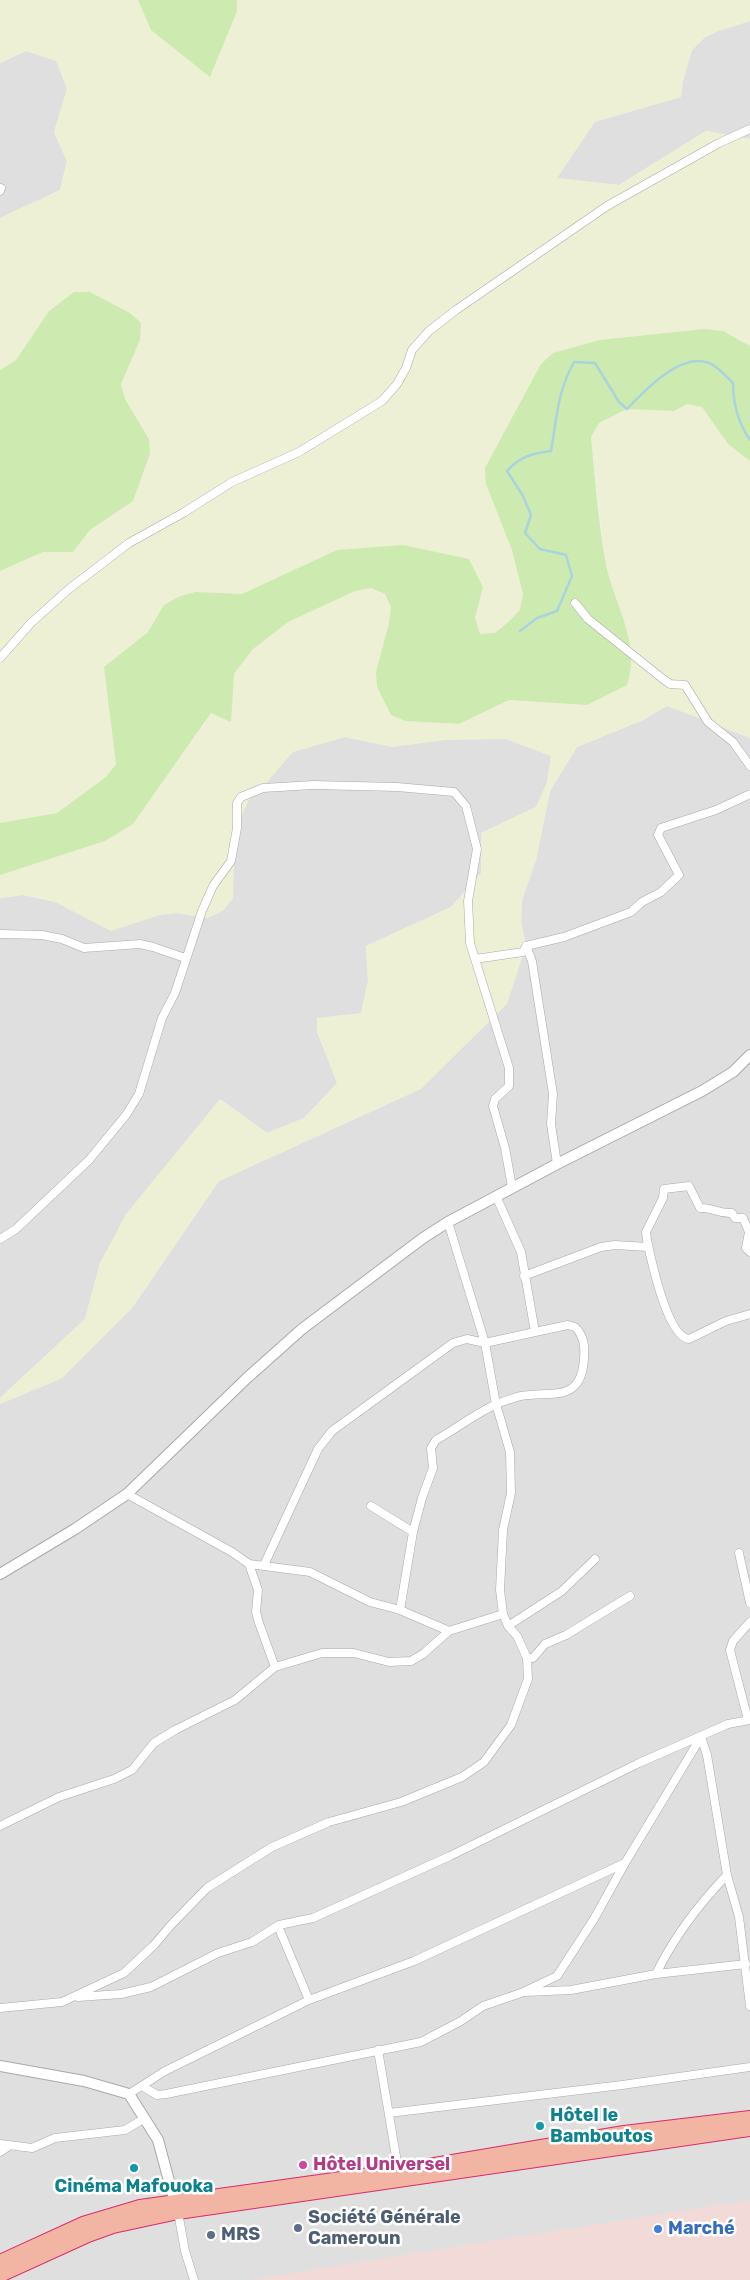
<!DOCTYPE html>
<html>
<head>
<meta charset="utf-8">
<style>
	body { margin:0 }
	canvas { display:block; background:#f2efe9 }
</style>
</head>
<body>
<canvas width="750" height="2280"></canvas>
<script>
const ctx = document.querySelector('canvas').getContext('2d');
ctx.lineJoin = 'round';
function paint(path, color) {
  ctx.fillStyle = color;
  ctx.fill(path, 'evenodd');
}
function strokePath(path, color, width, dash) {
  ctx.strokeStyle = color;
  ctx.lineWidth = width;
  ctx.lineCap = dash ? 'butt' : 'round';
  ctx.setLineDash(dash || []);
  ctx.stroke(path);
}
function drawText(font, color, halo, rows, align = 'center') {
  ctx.font = font + ' Rubik,sans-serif';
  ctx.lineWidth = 5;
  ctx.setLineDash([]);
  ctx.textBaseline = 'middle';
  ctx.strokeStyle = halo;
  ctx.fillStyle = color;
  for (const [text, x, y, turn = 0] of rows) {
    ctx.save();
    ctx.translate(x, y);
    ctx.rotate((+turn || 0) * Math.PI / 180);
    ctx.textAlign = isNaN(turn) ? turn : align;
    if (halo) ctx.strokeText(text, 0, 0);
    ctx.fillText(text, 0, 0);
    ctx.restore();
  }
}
const residential = new Path2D(`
	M750,21V139L706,131L619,185L556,179L595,121L681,97L683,81L692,50L704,38L718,31Z
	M26,51L57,61L67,89L54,132L67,161L60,190L0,218V63Z
	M667,705L750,738V2280H0V1404L62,1378L132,1308L219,1181L420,1089L446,1062L526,946L521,922L522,900L536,860L550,791L577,747L643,720Z
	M448,734L506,739L528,745L551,756L547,783L536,807L481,833V873L451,907L366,946L368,981L361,1013L317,1032L338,1083L304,1118L267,1133L220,1099L100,1263L85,1319L0,1398V898L23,895L55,902L160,915L176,913L208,918L235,829L250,797L260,790L292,752L345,737L393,747Z`);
const commercial = new Path2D(`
	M750,2200V2280H251L409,2254Z`);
const farmland = new Path2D(`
	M0,0H138L151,30L237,11V0H750V21L718,31L704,38L692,50L683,81L681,97L595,122L557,178L619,185L706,131L750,139V346L723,331L600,340L512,550L521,580L523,594L520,610L495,633L480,635L475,618L483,587L337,550L242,594L195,592L164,605L148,632L104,667L116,764L106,777L57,813L0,823V571L43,552H74L90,530L133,501L149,439L125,399L121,383L140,339L141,323L130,313L90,292L49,311L16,360L0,370V218L60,190L67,161L54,132L67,89L56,61L26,51L0,63Z
	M686,404L702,407L728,444L750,461V738L667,706L643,720L577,747L550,791L536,860L522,900L521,922L526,946L507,1004L421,1089L219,1181L132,1308L62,1378L0,1404V1398L85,1319L100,1263L126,1214L220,1099L267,1133L304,1118L337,1083L317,1032V1018L361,1013L368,981L366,946L451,907L481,873V833L536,807L547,783L551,756L506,739L445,740L393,747L345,737L293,752L260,790L250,797L235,830L233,898L223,911L207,918L176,913L160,915L111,931L55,902L39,897L23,895L0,898V875L105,841L133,824L212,713L231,722L234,674L252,650L288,622L355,591L371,588L385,594L391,607V715L406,721L459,724L509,700L587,705L630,639L605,561L591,437L599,423L627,409L674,411Z`);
const grass = new Path2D(`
	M138,0H237V11L210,77L151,30Z
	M74,292H90L130,313L141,323L140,340L121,384L125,399L149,439L150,454L133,501L90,530L73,552H43L0,571V370L16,360L49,311Z
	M704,329L723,331L750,346V461L728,444L702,407L687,404L674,411L627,409L599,423L591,437C595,478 598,519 605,559C612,601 642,642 627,685L587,705L509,700L459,724L406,721L391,715L377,687L376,672L389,623L391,607L385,594L371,588L355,591L288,622L252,650L234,674L231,722L211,713L133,824L105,841L0,875V823L57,813L106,777L116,764L104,667L148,632L164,605L178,597L195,592L242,594L337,550L403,545L469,559L483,587L475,618L480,634L495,633L507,623L520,610L523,594L512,550L486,484L485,468L541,364L553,353L600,340Z`);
const stream = new Path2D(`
	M520,631L537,618L557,611L572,576L566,555L540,549L525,533L531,515L523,496L507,471C519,457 533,453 551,451C557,417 557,393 574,362L595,363L619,402L627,409C645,390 681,352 709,363C718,366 727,378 733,383C733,403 739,424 750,440`);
const minor = new Path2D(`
	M0,191L1,188
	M575,603L588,619L663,679L670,684L685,685L708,722L733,742L750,766
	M0,658L31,623L69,589L129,543L183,513L232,482L299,452L382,401L397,384L406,368L412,350L429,331L456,310L607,206L719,143L750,129
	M0,934L42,935L62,939L84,948L140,944L153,947L185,958
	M475,959L523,952L526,946
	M557,1164L551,1124L553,1094L532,961L526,946L564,937L631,912L642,902L661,892L679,875L658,835L661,828L716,810L750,794
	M0,1239L16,1229L89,1160L126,1115L139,1094L162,1018L175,993L202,911L213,886L231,861L237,828V803L241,797L263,788L313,785L397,787L454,792L466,806L477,849L468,901L470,943L509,1068V1086L495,1099L493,1106L505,1148L512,1187
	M750,1252L746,1248L749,1232L743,1218H735L732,1213C718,1214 713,1207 700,1208L689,1186L664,1189L663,1198L646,1232L647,1240C651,1259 667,1337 689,1339L726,1321L750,1314
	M524,1276L601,1247L615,1245L648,1247
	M127,1494L232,1552L249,1564L258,1590L256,1612L259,1623L275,1667
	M371,1506L413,1532L400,1610
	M413,1532L422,1498L433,1468L431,1448L436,1440C456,1429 479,1411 499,1403C506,1401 514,1397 521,1396C553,1391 581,1403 584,1359C585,1346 584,1336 575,1327L568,1325L535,1332
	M739,1553L750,1603
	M249,1564L310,1572L370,1602L400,1610L449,1631
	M264,1565L318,1449L332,1431L453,1343L467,1339L485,1343L535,1332L521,1252L496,1196
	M508,1626L562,1591L595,1559
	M527,1658H533L545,1644L566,1635L630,1596
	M748,1720L730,1650L733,1641L750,1622
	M701,1737L707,1755L727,1875L739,1917L750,2006
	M0,1826L59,1797L114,1779L132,1770L154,1743L175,1730L235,1700L275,1667L322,1653H354L389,1662L411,1661L423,1654L449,1631L503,1614
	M278,1926L309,2000
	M656,1974C674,1937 699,1904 727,1875
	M525,1992L571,1990L656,1974L746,1964
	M78,1997L121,1994L151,1987L218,1953L252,1942L279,1925L313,1918L450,1856L639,1763L728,1724L750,1720
	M0,2008L62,2002L124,1973L154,1945L171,1925L207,1888L272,1847L329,1822L401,1802L462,1777L484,1762L511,1725L528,1679L527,1658L517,1636L508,1626L503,1614L500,1590L503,1530L511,1493L510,1452L496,1404L485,1343L448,1222
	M378,2050L399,2174
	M142,2086L157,2095L166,2094L421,2042L461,2021L483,2006L521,1993L557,1976L594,1919L625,1863L701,1737
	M129,2094L165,2071L309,2000L414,1961L625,1863
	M389,2113L622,2085L750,2067
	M0,2144L32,2148L55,2138L125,2130L145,2118
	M0,2152L9,2146
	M178,2212L185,2251L194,2280`);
const tertiary = new Path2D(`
	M0,1574L75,1529L127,1494L247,1378L302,1329L423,1238L448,1222L557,1164L702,1091L733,1072L750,1055
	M0,2066L84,2081L129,2094L158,2140L176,2207`);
const trunk = new Path2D(`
	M0,2262L83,2224L140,2207L399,2171L624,2133L750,2118
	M0,2275L88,2235L113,2226L178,2212L750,2129`);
const markers = [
	[540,2126,5,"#0f9aa8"],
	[303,2165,5,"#d1479c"],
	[134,2168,5,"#0f9aa8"],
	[298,2228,5,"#5c6f8a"],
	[658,2229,5,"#3f7fe0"],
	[211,2235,5,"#5c6f8a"]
];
const cultureNames = [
	["Hôtel le",550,2116],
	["Bamboutos",550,2137],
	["Cinéma Mafouoka",134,2187,"center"]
];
const hotelNames = [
	["Hôtel Universel",313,2165]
];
const serviceNames = [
	["Société Générale",308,2218],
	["Cameroun",308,2239],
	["MRS",221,2235]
];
const shopNames = [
	["Marché",668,2229]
];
paint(residential, '#e0dfdf');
paint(commercial, '#f2dad9');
paint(farmland, '#eef0d5');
paint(grass, '#cdebb0');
strokePath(stream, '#aad3df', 2.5);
strokePath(minor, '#a9a9a9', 9);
strokePath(tertiary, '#a9a9a9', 12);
strokePath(trunk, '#dc2a67', 16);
strokePath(minor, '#fff', 8);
strokePath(tertiary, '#fff', 10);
strokePath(trunk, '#f2b4a3', 14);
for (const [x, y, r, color] of markers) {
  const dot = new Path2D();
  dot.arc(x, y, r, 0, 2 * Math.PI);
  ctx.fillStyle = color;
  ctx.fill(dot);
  strokePath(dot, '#fff', 2);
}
drawText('bold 18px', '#0d838f', '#fff', cultureNames, 'left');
drawText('bold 18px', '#b23c85', '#fff', hotelNames, 'left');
drawText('bold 18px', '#4e5e75', '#fff', serviceNames, 'left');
drawText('bold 18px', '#366cbe', '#fff', shopNames, 'left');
</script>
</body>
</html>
